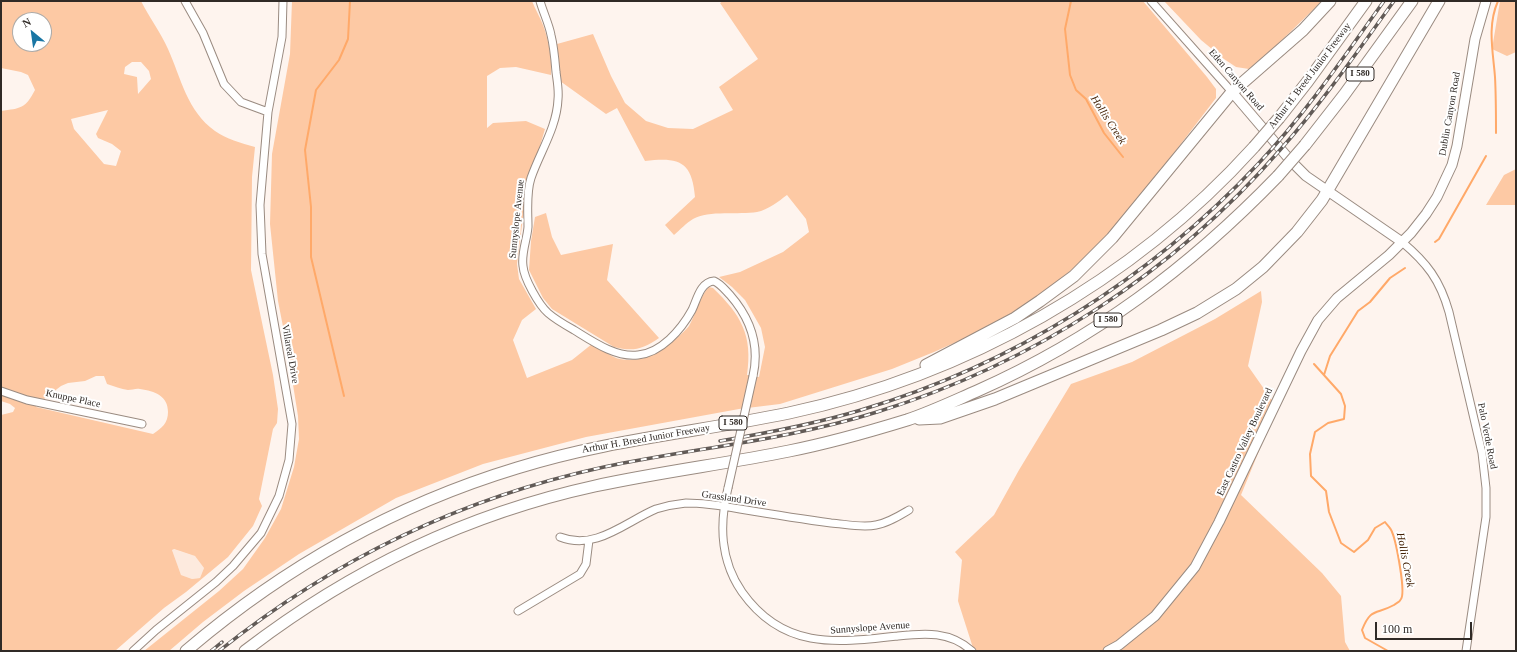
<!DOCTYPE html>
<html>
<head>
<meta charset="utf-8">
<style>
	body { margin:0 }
	#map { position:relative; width:1517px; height:652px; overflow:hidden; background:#fef4ee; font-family:"Times New Roman",serif }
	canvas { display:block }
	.frame { position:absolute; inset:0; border:2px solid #302a26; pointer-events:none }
	.north { position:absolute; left:12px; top:12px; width:40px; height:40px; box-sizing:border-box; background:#fff; border:1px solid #acaaa8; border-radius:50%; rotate:331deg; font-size:11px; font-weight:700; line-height:16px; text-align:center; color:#302a26 }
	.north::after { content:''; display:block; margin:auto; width:14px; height:18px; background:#1976a4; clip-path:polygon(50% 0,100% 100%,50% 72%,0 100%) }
	.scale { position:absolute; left:1375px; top:622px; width:97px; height:18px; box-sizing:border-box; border:2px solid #302a26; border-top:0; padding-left:5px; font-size:12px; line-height:14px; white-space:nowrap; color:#302a26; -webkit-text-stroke:3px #fff; paint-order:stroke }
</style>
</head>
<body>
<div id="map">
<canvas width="1517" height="652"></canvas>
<div class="frame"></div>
<div class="north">N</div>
<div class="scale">100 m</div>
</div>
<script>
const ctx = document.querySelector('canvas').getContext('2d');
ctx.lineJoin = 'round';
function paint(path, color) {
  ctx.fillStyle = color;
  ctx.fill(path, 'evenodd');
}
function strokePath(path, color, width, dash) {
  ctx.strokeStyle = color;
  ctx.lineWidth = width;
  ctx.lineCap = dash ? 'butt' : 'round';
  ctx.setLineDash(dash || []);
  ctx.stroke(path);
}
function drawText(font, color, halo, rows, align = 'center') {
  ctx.font = font + ' "Times New Roman",serif';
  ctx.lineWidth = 4;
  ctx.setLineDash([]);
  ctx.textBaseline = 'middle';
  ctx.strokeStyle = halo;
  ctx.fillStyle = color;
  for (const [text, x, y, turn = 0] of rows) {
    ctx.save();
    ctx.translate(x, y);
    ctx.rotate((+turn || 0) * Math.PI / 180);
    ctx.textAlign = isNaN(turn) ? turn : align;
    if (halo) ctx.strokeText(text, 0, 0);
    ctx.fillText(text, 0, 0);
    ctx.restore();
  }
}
const built = new Path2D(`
	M173,549L195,556L204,568L200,578L192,579L181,575L172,550Z`);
const green = new Path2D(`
	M1,1H141C149,17 161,33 168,49C181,78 187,111 215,131C226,139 241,143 255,147L252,177L251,270L273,375L278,409L277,423L273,429L259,499L262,506L253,526L228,557L186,592L164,608L115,651H1V415L13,412L15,408L10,404L1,401V111C21,108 25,109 35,90L28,75L21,72L1,68ZM20,20H44V44H20ZM132,62H141L149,71L151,79L138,94L137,77L124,74L125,67ZM108,110L96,134L98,138L112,144L121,151L116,166L104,164L74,129L71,119ZM96,376H104L107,384C114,386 121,389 128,390C132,390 136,388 140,389C155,391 168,396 168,412C168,423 162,428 153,434L36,407L37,398L44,399L61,386L68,383L85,381ZM174,549L195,556L204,568L200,578L192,579L181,575L172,550Z
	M292,1H532C535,9 540,17 543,25C549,41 552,58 551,75L516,67L500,68L487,76V128L493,123L526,121L545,129L526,194L517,264L519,279L536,309L522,320L513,340L527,378L572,360L592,344C600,348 612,358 620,359C643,364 662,351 678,337C682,333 686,330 689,326C696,314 699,297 709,287L713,288C741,315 753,335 747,375L759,377L765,347L761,328L745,300L732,287L719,277L740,272L783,252L809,232L806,219L787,195C779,201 768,210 757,212C739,215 709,210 693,219C686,223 680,230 674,235L665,225L695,197C692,161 679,157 645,161L617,108L606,114L560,81L559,63L557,44L593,34L611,76L625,103L646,121L668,128L693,129L733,110L719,87L758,59L720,3L723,1H1143L1207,77L1216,89V98L1144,192L1090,255L1028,305L994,325L934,352L892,369L780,404L739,409L586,437L483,464L396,498L299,554L244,591L203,622L169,651H144L219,591L243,569L265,538L281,509L294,467L299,439L298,416L287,347L278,301L270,224L272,154L290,54Z
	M1164,1H1322L1280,42L1249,69L1236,67L1224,59L1201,40Z
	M1500,1H1516V52L1507,56L1492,49Z
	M1516,169V205H1486L1504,175Z
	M546,213L552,237L561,255L613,244L607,280L659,338C643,349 633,352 614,347L552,309L543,298L529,270L531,241L535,217Z
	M1261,291L1262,302L1248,366L1276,406L1270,424L1241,495L1322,573L1341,596L1345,642L1350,651H974L958,601L962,560L955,552L994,515L1019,470L1071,384L1132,362L1215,319Z`);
const stream = new Path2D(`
	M1071,1L1065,29L1070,75L1076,90L1086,99L1104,133L1123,157
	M1496,133C1496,115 1496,96 1495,77C1493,51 1487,26 1498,1
	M1435,242L1439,239L1486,156
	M1314,364L1341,394L1345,406L1344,419L1328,423L1315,432L1310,454L1311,476L1326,491L1329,512L1341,543L1354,552L1368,540L1375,528L1385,522C1387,525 1391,528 1392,532C1396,541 1406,592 1401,599C1400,602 1396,603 1394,605C1376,615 1371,607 1362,630L1365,638L1388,651
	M1324,375L1330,356L1358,311L1370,302L1390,278L1405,268
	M344,396L311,257V207L305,150L316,90L339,60L348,39L350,1`);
const minor = new Path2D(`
	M185,1L203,33L224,84L241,102L268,112
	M540,1C543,12 549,24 551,35C554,47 555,60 556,72C557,80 559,90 558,99C557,127 540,152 531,178C526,193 528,212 528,227C527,240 521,253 523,266C524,279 539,305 548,313C556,320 565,325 574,330C592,341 616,358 638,355C661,353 681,330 692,310C697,300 700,282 714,281C721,284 725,290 730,295C751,319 760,345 753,376
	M1151,1L1232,92
	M1402,242C1427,263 1440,280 1449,312L1482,453L1486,488V517L1466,651
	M1,391L27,400L142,424
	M728,488C719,525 720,560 742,592C783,650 836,643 898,636C925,633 950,631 972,651
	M560,537C596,551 625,522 656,509C666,506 676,504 686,503C704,503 723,506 740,509C770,514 801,519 831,523C845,524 862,528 876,525C888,523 899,516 909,510
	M518,611L580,574L586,564L589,540
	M133,651L156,630L216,582L233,566L261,533L279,496L289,460L292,424L262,254L260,205L268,112L282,37L283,1`);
const major = new Path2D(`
	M1232,92L1290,160L1306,176L1402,242
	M1108,651L1119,645L1155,616L1195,567L1219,522L1301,351L1318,320L1337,298L1389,255L1411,233L1426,214L1437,197L1452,165L1457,146L1475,39L1486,1`);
const highway = new Path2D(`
	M1279,118L1308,81L1366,1
	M1305,145L1344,95L1412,1
	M926,365L1015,318L1040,301L1074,276L1112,238L1232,92L1303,30L1330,1
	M919,419L940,418L995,399L1161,330L1197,313L1236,289L1263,267L1297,232L1322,200L1439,1
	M186,651C283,568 395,505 517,468C606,440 698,432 789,413C966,375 1132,282 1254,147
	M245,651C349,571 467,514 595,486C659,472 725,464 789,451C829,443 868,432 907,420C931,412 954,401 977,391C1094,339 1189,268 1278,176`);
const rail = new Path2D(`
	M720,441C767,433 815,424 861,410C1012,365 1150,279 1258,164C1305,114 1344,57 1384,1
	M211,651L222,642
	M219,651C333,560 461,498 604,467C695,448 788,440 877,412C1032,364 1173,273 1280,150C1322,103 1357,52 1394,1`);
const minorBridge = new Path2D(`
	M728,488L753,376`);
const highwayBridge = new Path2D(`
	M1254,147L1279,118
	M1278,176L1305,145`);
const shields = [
	[1360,74,28],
	[1108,320,28],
	[733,423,28]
];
const shieldNames = [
	["I 580",1360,74],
	["I 580",1108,320],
	["I 580",733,423]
];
const streetNames = [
	["Arthur H. Breed Junior Freeway",1310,76,-53],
	["Eden Canyon Road",1236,80,49],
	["Dublin Canyon Road",1450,114,-80],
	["Sunnyslope Avenue",517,219,-84],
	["Villareal Drive",290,354,80],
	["Knuppe Place",73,399,12],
	["Palo Verde Road",1487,436,79],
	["Arthur H. Breed Junior Freeway",646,439,-10],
	["East Castro Valley Boulevard",1245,442,-65],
	["Grassland Drive",734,499,8],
	["Sunnyslope Avenue",870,628,-4]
];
const waterNames = [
	["Hollis Creek",1108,120,57],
	["Hollis Creek",1405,560,79]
];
paint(built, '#fdeade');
paint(green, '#fdc9a4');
strokePath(stream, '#ffa969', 2);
strokePath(minor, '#9a8b81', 9);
strokePath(major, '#9a8b81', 11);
strokePath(highway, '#9a8b81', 13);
strokePath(minor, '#fff', 7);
strokePath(major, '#fff', 9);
strokePath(highway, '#fff', 11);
strokePath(rail, '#625b57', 3.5);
strokePath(rail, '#fff', 2, [6]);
strokePath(minorBridge, '#9a8b81', 9, []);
strokePath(highwayBridge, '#9a8b81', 13, []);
strokePath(minorBridge, '#fff', 7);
strokePath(highwayBridge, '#fff', 11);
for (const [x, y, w] of shields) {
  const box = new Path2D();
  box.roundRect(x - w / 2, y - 7, w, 14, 3);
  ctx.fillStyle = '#fff';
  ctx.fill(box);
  strokePath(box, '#302a26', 1);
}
drawText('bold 9px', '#302a26', null, shieldNames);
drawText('10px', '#302a26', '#fff', streetNames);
drawText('italic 11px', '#432206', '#fff', waterNames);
</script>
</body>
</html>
